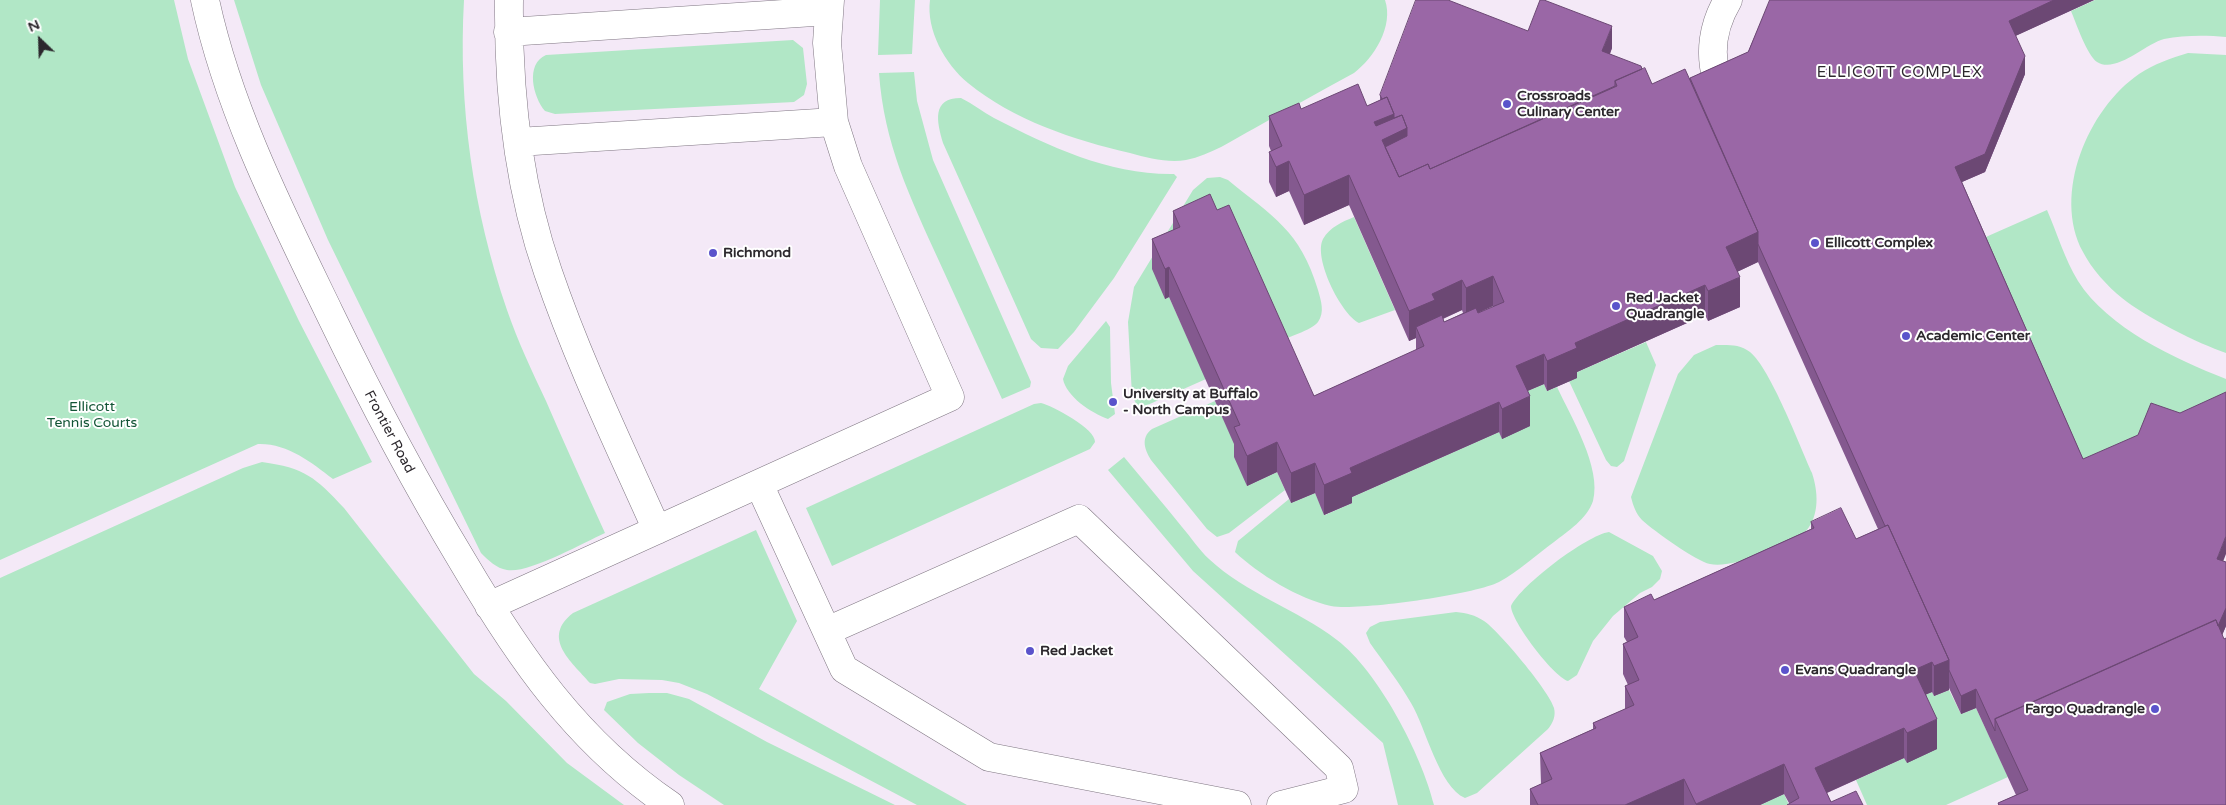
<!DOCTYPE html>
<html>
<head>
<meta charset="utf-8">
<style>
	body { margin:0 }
	#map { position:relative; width:2226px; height:805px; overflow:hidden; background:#f4e9f7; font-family:"Varela Round",sans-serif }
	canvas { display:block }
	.north { position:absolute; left:15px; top:15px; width:50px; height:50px; -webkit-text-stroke:4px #fff; paint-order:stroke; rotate:336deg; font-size:14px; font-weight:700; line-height:20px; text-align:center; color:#2c282d }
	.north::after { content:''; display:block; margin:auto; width:18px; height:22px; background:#2c282d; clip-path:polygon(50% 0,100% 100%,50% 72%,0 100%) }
</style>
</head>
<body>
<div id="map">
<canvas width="2226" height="805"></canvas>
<div class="north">N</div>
</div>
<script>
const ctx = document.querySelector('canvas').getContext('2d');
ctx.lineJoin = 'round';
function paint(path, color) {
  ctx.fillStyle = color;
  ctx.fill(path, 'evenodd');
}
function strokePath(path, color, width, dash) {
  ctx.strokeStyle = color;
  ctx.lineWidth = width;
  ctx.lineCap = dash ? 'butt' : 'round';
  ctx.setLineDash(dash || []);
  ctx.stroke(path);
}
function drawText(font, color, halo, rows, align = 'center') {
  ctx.font = font + ' "Varela Round",sans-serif';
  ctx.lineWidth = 4;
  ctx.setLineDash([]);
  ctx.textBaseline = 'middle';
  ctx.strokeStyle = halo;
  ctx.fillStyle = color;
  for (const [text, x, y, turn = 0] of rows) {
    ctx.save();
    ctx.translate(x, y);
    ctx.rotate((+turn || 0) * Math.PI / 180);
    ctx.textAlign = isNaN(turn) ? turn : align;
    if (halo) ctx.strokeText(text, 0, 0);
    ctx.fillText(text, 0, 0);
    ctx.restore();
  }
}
const green = new Path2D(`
	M0,0H174L188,59L235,187L299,321L372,462L333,479C311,462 287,443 258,444L0,560Z
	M234,0H464C458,106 473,210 507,310C518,342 532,371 546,401C565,445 585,489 605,533C583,543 528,574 507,570C496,568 489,561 481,553L328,240L261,85Z
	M880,0H915L912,54L878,55Z
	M930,0H1385C1394,26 1374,58 1354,73C1321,91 1288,109 1255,128C1233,140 1211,155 1186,160C1168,163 1148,158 1130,153C1074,140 1013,120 968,83C945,64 926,30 930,0Z
	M2095,0H2226V37C2206,35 2184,35 2164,39C2145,44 2116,74 2097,62C2087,55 2076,23 2071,11Z
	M793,40L803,48L807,84L804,95L794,102L555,114L545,111C533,97 525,64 546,55Z
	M2188,53L2226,55V353C2199,344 2144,316 2122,298C2108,287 2091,268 2083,252C2052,194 2088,109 2139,74C2154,64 2171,58 2188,53Z
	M914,72L917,101L933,160L1031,382L1030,387L1002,399C981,353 960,307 939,261C910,197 884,144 879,73Z
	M961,98C973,104 983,112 994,118C1050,147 1110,175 1174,174L1177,177L1114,278L1074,332L1058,349L1041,348L1031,339L943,143C937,122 931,98 961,98Z
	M1220,177L1228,180C1273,217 1300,230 1318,290C1321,301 1325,312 1318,322C1312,330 1286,338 1277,342L1229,235L1165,299L1169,297L1206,379L1143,407H1138L1132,396L1128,322L1134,287L1193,190L1207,178Z
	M2047,210C2057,233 2065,260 2078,281C2108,328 2175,359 2226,379V410L2083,477L1979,240Z
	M1354,217L1395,310L1359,323C1341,314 1313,258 1323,239C1330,227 1342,222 1354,217Z
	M1106,321L1110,327L1111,383L1115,414L1108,419C1091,413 1066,396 1063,379L1068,366Z
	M1646,342L1656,365L1624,461L1617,467L1611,466L1606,460L1569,381L1577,378L1575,373Z
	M1716,345C1728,345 1740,344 1750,352C1770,368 1800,446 1812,473C1818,491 1820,515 1806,531C1791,547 1731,569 1710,564C1696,561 1654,531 1642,520C1636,514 1633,505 1631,497L1678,374L1694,355Z
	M1544,384L1547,391L1557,387C1571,417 1602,468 1593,501C1587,519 1568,531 1554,542C1536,555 1519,571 1499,582C1473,595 1358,611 1331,606C1299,599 1258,574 1235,552L1238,541L1289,499L1291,503L1315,493L1325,515L1352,503L1350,498L1499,432L1502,438L1516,396Z
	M1215,401L1240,455L1247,486L1277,472L1285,490L1229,533L1217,537L1207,529L1151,460C1145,450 1140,438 1152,429Z
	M1041,403C1053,406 1096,429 1095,442L1090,449L832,566L806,508L1034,404Z
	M1124,457C1143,480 1163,503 1182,527C1191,537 1199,550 1209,559C1246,594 1297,609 1337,640C1378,671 1422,755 1434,805H1398L1383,743L1193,571L1108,470Z
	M262,462C305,468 315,477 344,508L474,674L506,701L567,763L624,805H0V578L243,468Z
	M756,530L797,621L759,689L967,805H917L707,694L679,683L662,680L619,679L595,684L590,683C571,661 541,638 573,613Z
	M1609,532L1653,556L1662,571L1660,579L1652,587L1640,593L1613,616L1593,641L1577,675L1568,681C1553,676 1511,621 1511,606C1521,585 1587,535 1609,532Z
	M1456,612C1467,613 1475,615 1484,621C1498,630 1550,692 1554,708C1556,716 1553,723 1548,729L1477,793L1465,798C1439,787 1426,728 1411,703C1399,682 1384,663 1370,643L1366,633L1370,627L1380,622Z
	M1949,690L1961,714L1976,708L2008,777L1946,805H1867L1856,780L1904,758L1914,700L1932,692L1934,696Z
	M649,693H667L689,699L767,742L895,805H724L679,775L638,743L604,710L607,702L630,694Z
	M1784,794L1789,805H1760Z`);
const minor = new Path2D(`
	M205,0C228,108 281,213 329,312C370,397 414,481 463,562C519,657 577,742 670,805
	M509,0C508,91 518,186 548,272C578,360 619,445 657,530
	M508,32L829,11
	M1717,80C1709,53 1713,25 1728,0
	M518,142L834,122
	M759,484L844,669L989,757L1237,805
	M489,606L950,397L848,166L834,122L827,43L830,0
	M827,631L1079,519L1339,768L1344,789L1281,805`);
const wall = new Path2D(`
	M1770,0H2094L2015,36L2025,74L1985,172L1962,182L2083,459L2223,561L2226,562V626L2222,635L2226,805H1998V803L2016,795L1976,708L1961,714L1949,688V690L1934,696L1932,692L1926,694L1937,749L1907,763L1904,758L1827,793L1831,802L1863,805L1789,803L1784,794L1760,805H1530V789L1541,784L1540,753L1593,729V723L1625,709V686L1628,685L1623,674V644L1627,642L1624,637V607L1654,600L1811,529V522L1856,539L1878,529L1758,262L1737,272L1740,307L1708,321L1705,315L1577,372V378L1547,391L1544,384L1527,391L1530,426L1502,439L1499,432L1352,497V503L1324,515L1315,493L1291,503L1277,472L1247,486L1234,457V444L1169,297L1165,299L1152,269V239L1173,230V211L1217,210L1314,396L1416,350V338L1409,341L1349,205L1304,225L1289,191L1276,197L1269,182V152L1271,151L1269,146V116L1301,109L1367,106L1380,100V95L1528,31L1612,48L1610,54L1642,69L1652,84L1690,78L1748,52ZM1493,306V307L1478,313ZM1462,310L1463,313L1444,322L1443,319Z`);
const shadedWall = new Path2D(`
	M2054,0H2094L2009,39V21Z
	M1612,26V48L1602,73V51Z
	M2025,56V74L1985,172L1955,185V167Z
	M1394,114L1407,128V158L1382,154L1374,122Z
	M1289,161V191L1276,197V167Z
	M1349,175V205L1304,225V195Z
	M1758,232V262L1726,277V247Z
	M1169,267V297L1165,299V269Z
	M1493,276V306L1466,318V288Z
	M1740,277V307L1708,321V291Z
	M1462,280V310L1435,322L1416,327V338L1409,341V311L1432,294Z
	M1705,285V315L1577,372V378L1547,391V361L1575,343Z
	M1544,354V384L1516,396V366Z
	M1530,396V426L1502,439V409Z
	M1499,402V432L1352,497V503L1324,515V485L1350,468Z
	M1277,442V472L1247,486V456Z
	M1315,463V493L1291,503V473Z
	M2226,536V554L2217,577V559Z
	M2226,608V626L2216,650L2006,744Z
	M1949,660V690L1934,696V666Z
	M1932,662V692L1914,700V670Z
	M1976,689V708L1961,714V696Z
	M1937,719V749L1907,763V733Z
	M1904,728V758L1815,798V768Z
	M1784,764V794L1760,805H1696V804Z
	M1684,779V805H1625Z`);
const building = new Path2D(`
	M1416,0H1448L1528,31L1540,0H1544L1612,26L1602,51L1641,66L1642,69L1615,81V86L1430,169L1428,164L1399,177L1385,147L1407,136V128L1402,115L1394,118V114L1387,97L1382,99L1380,95Z
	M1770,0H2054L2009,21L2025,56L1985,154L1955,167L2083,459L2138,435L2151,403L2180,413L2226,392V536L2217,559L2226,562V608L2218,626L2216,620L1995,719V731L1976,689L1961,696L1949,670V660L1888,525L1885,526L1758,244V232L1690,78L1748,52Z
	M1645,68L1652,84L1685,69L1758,232L1726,247L1740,277L1708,291L1705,285L1575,343L1577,348L1547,361L1544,354L1516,366L1530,396L1502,409L1499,402L1350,468L1352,473L1324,485L1315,463L1291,473L1277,442L1247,456L1234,427L1240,425L1169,267L1165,269L1152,239L1180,227L1173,211L1210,194L1217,210L1229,205L1314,396L1424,346L1416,327L1442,315L1444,322L1476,308L1478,313L1504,302L1493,276L1466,288L1462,280L1432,294L1435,300L1409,311L1349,175L1304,195L1289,161L1276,167L1269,152L1282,146L1269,116L1299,103L1301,109L1358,84L1367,106L1387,97L1394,114L1374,122L1376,126L1402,115L1407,128L1382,140L1399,177L1428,164L1430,169L1617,86L1615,81Z
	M1841,508L1856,539L1888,525L1949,660L1934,666L1932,662L1914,670L1937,719L1907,733L1904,728L1815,768L1831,802L1856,791L1863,805H1787L1799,798L1784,764L1696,804L1684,779L1625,805H1538L1530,789L1552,779L1540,753L1596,728L1593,723L1634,705L1625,686L1639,680L1623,644L1638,637L1624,607L1651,594L1654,600L1814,528L1811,522Z
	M2216,620L2224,639L2226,638V805H1999L1998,803L2028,790L1995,719Z`);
const markers = [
	[1507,104,5,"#5a53cb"],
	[1815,243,5,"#5a53cb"],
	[713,253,5,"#5a53cb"],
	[1616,306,5,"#5a53cb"],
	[1906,336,5,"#5a53cb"],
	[1113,402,5,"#5a53cb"],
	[1030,651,5,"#5a53cb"],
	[1785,670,5,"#5a53cb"],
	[2155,709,5,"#5a53cb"]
];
const poiNames = [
	["Crossroads",1517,96],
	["Culinary Center",1517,112],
	["Ellicott Complex",1825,243],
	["Richmond",723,253],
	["Red Jacket",1626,298],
	["Quadrangle",1626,314],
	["Academic Center",1916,336],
	["University at Buffalo",1123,394],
	["- North Campus",1123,410],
	["Red Jacket",1040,651],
	["Evans Quadrangle",1795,670],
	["Fargo Quadrangle",2145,709,"right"]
];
const parkNames = [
	["Ellicott",92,407],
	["Tennis Courts",92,423]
];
const streetNames = [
	["Frontier Road",389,432,62]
];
const neighbourhoodNames = [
	["ELLICOTT COMPLEX",1900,73]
];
paint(green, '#b1e7c6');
strokePath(minor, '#7f7682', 29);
strokePath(minor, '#fff', 28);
paint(wall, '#84598f');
paint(shadedWall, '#6c4874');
paint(building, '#9a67a6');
strokePath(building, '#6c4874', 1);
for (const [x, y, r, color] of markers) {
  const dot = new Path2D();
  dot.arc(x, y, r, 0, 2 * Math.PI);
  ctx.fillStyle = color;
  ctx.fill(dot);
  strokePath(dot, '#fff', 2);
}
drawText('bold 14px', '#2c282d', '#fff', poiNames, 'left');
drawText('14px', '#135536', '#fff', parkNames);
drawText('14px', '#2c282d', '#fff', streetNames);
ctx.letterSpacing = '1px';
drawText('15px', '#2c282d', '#fff', neighbourhoodNames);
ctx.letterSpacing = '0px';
</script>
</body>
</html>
